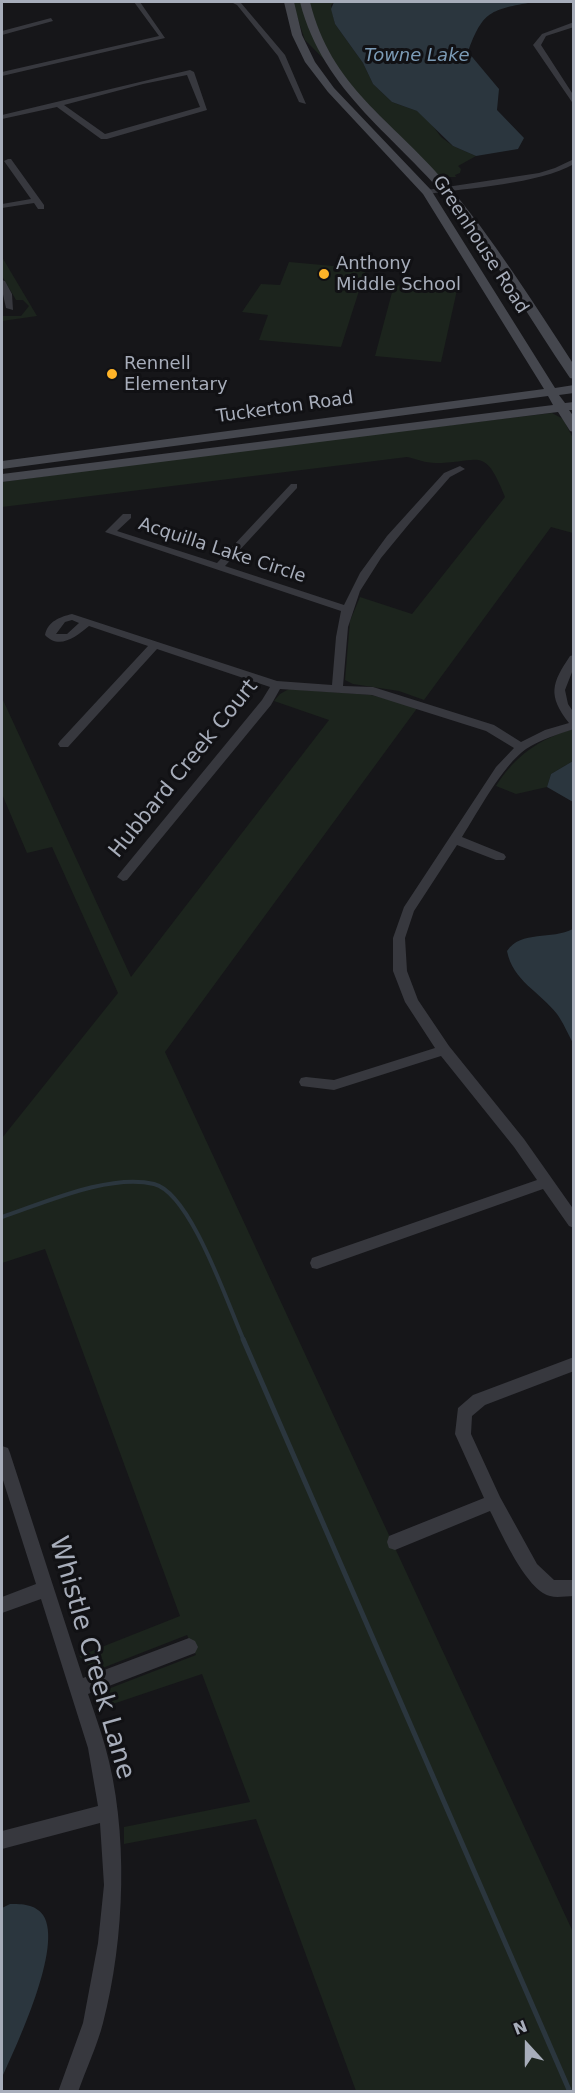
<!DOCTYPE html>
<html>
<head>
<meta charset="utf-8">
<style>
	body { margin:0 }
	#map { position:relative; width:575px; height:2093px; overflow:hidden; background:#161619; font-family:"DejaVu Sans",sans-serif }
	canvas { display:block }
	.frame { position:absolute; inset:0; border:3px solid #a7adba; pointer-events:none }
	.north { position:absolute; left:497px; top:2015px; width:60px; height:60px; -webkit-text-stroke:4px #111114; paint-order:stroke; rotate:339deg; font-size:16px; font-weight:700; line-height:24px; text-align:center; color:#a7adba }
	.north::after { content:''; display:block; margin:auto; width:21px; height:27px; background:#a7adba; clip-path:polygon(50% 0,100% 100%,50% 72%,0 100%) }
</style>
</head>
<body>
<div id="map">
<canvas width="575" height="2093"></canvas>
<div class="frame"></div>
<div class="north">N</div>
</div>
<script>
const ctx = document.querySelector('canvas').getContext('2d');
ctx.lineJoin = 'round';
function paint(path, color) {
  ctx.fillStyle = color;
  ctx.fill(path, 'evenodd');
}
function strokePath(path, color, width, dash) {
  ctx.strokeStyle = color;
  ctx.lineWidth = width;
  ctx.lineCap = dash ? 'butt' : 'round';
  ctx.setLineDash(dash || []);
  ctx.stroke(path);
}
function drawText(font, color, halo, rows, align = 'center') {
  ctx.font = font + ' "DejaVu Sans",sans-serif';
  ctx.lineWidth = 6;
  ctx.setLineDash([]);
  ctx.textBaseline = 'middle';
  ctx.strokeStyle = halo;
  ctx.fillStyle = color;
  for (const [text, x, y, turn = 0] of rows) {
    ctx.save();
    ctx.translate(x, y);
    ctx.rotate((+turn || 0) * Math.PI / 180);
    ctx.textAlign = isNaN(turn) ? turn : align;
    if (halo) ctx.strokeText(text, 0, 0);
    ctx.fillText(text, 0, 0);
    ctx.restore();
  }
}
const green = new Path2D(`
	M292,2H334L331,5L335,24L363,63L373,84L392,102L417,111L427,118L441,137L453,146L476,156L458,166L461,169L460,173L455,175L456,177H440L305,40Z
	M2,257L37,316L2,321V316H21L29,306L23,300H16L2,276Z
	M289,262L366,269L341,347L259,340L268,315L242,312L261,284L280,285Z
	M394,285L457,290L441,362L375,356Z
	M552,413L563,419L573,438V533L551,527L424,700L399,691L353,684L345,680L350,621L360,597L412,614L505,497C484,444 480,463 435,463C426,463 416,459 407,457L2,507V482L216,453Z
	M289,689L371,695L418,707L165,1052L573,1932V2091H356L256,1819L124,1844V1827L250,1802L202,1674L98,1709L102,1694L108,1689L196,1655L187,1635L100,1669L86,1664L79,1656L180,1616L45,1249L2,1263V1138L118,993L52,847L27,853L2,794V698L131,977L329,720L274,701L280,694Z
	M573,729V761L551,774L547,787L516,794L496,786C515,756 539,739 573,729Z`);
const water = new Path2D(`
	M334,2H533C491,10 483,10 468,52L499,89L497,110L524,138L518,149L476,156L453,146L417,111L392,102L373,84L363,63L335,24L331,9Z
	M573,761V802L547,787L551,774Z
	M573,929V1043C568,1034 563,1022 557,1014C539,991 513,981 507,951C521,930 552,940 573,929Z
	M10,1904C22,1904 35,1904 43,1915C64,1946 16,2046 2,2078V1908Z`);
const streamFar1 = new Path2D(`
	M2,1217C44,1203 110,1173 154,1184C191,1193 228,1305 244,1341`);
const stream = new Path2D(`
	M243,1339L570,2092`);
const street = new Path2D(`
	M134,2H140L165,38L2,76V72L159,36Z
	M231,2L241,3L285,55L306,104L299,102L278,56L237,5Z
	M51,18L53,21L2,35V31Z
	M574,22V27L546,36L541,45L574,96V105L533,45L542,34Z
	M190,70L194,72L207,110L107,139H101L57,107L2,119V115ZM187,75L200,107L105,134L64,105L143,84Z
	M8,159H11L44,205V209H38L34,203L2,208V204L31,199L4,161Z
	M574,159V164C539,184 468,188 427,194L423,192L427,190L539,173L555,168Z
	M2,280L5,281L12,294L13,310L6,308L2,290Z
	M460,466L465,469L450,477L409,524L381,558L360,591L348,627L343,686L373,687L494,725L521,742L545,730L569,723C547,695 552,683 570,656L574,655V667L565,690L568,704L574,713V729C558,734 540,740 526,749C502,766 478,812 462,837L504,854L506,857L504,860H496L457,845L414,911L405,938L407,971L418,1000L449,1046L524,1139L574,1210V1228L569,1226L543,1189L317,1269L312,1268L310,1263L312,1258L537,1180L514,1147L441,1056L334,1090L301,1086L299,1082L301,1078L306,1077L334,1080L435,1048L405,1002L393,971V938L404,907L496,767L514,748L486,731L372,695L280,689L271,705L127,880L123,881L117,877L119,874L262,700L270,687L157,649L68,747H60L58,744L60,741L148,646L89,626C76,637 59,650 45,635C48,621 60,617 72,614L277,681L332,685L336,637L341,611L105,532L123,514H131V518L117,531L217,563L291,484H297V488L225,566L344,605L360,573L387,536L444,473ZM72,620L79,623L67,634H56L65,622Z
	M574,1357V1371L485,1405L472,1416L471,1434L500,1497L537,1564L554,1580H574V1596C566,1596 557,1598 550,1596C526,1590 501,1532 490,1511L395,1550L389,1548L387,1542L389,1536L484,1498L455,1434L458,1408L473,1395Z
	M2,1446L8,1448L10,1453L83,1678L189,1638L195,1641L198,1647L195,1653L88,1694C94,1711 100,1729 105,1746C129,1830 125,1939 103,2023C97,2046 86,2069 78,2092H58L83,2023L98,1943L104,1885L100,1823L2,1849V1831L98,1806L88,1748L41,1599L2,1613V1597L36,1584L2,1477Z`);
const secondary = new Path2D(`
	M284,2H294L302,35L315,62L334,88L431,190L555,388L574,385V393L559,395L565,403L574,402V410H569L574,417V432L570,431L558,412L2,482V474L553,405L548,396L2,469V461L544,389L423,194L328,92L305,62L292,35Z
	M300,2H310C331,87 391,119 445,182C493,238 533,302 574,365V379L570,378C531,321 497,261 454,207C398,137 323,93 300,2Z`);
const markers = [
	[324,274,6,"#ffb428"],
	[112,374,6,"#ffb428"]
];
const farWaternames = [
	["Towne Lake",417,56]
];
const farStreetnames = [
	["Greenhouse Road",480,245,57],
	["Tuckerton Road",285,408,-8],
	["Acquilla Lake Circle",222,551,18]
];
const farPoinames = [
	["Anthony",336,264],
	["Middle School",336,285],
	["Rennell",124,364],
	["Elementary",124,385]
];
const streetNames = [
	["Hubbard Creek Court",184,769,-51]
];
const nearStreetnames = [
	["Whistle Creek Lane",91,1658,74]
];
paint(green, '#1c241d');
paint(water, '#2b363e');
strokePath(streamFar1, '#2b363e', 4);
strokePath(stream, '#2b363e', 5);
paint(street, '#37383e');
paint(secondary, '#45474e');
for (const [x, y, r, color] of markers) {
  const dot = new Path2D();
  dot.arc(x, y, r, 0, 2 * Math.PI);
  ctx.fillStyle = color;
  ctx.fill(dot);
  strokePath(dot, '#111114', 2);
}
drawText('italic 18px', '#7c9cb7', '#111114', farWaternames);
drawText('18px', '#a7adba', '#111114', farStreetnames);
drawText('18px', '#a7adba', '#111114', farPoinames, 'left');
drawText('21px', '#a7adba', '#111114', streetNames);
drawText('26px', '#a7adba', '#111114', nearStreetnames);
</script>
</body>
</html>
